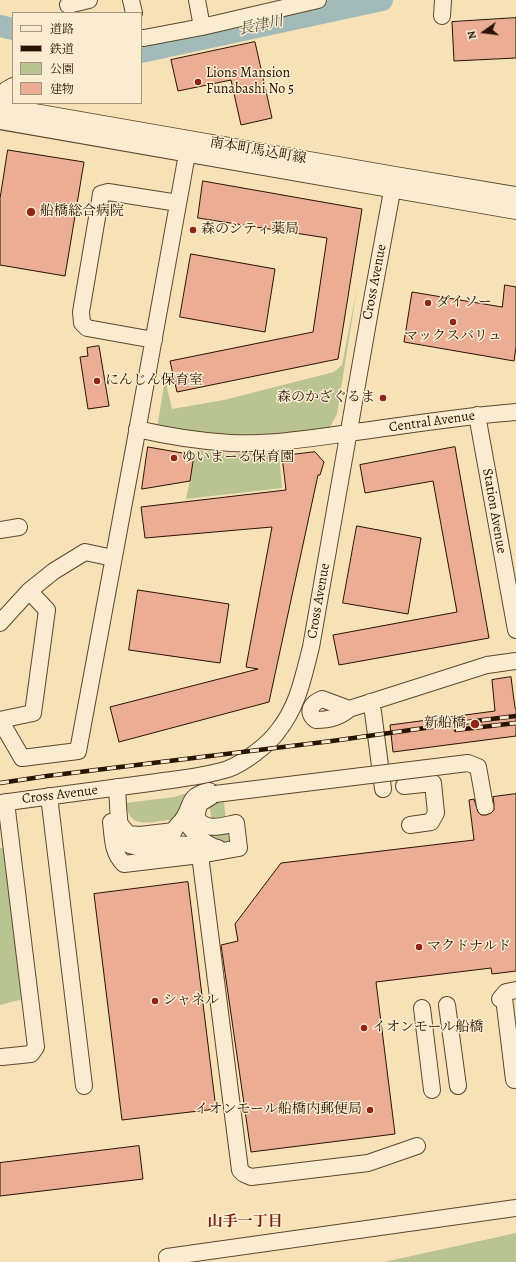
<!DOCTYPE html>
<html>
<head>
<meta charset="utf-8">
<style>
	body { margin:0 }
	#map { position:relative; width:516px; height:1262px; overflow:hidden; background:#f6e2b6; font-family:Alegreya,"Noto Serif JP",serif }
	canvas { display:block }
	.legend { position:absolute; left:12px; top:12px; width:130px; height:92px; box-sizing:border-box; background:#f9ecd0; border:1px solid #a6967e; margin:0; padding:5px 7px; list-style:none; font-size:12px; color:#291402 }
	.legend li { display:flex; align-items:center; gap:8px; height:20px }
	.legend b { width:20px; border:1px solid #a6967e }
	.north { position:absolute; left:464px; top:12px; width:40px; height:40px; -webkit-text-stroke:3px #f9ecd0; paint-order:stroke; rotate:256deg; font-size:11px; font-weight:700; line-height:16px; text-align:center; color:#291402 }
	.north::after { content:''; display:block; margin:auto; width:14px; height:18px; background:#291402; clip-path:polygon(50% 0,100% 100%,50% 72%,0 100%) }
</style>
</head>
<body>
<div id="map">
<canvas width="516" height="1262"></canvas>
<ul class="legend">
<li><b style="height:5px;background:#f9ecd0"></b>道路</li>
<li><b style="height:5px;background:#291402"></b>鉄道</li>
<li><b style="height:11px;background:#bac490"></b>公園</li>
<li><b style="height:11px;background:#ebad93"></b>建物</li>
</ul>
<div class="north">N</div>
</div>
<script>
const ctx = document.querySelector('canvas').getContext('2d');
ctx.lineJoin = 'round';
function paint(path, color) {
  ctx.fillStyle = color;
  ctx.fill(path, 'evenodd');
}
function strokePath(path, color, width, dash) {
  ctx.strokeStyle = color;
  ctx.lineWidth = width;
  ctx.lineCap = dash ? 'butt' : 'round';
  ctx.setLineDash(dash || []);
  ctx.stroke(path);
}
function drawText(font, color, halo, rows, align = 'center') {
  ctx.font = font + ' Alegreya,"Noto Serif JP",serif';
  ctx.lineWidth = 3;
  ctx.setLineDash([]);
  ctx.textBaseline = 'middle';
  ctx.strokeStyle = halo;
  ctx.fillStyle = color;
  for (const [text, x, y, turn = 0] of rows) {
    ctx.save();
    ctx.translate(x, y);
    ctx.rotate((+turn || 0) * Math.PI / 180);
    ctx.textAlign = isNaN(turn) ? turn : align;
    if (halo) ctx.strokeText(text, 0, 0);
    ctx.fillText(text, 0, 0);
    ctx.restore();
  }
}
const green = new Path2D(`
	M357,288L337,414L328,431L234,438L157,428L165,379L172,409L224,400L334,372L342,365Z
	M196,450L232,454L279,452L282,488L186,499Z
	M193,791C189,797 184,811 179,816C174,820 167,820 161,821C143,824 128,825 126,803L174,797Z
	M224,802L226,821L212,822L209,803Z
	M227,828L229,841L215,844L202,832Z
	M0,848H4L23,999L0,1005Z
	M516,1233V1262H384Z`);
const river = new Path2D(`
	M0,26L13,29
	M141,52L382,0`);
const building = new Path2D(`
	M516,18V58L454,61L452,22Z
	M255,42L272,118L241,125L231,80L178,91L171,60Z
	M8,150L84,162L65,276L0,265V199Z
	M203,181L362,209L338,359L177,392L170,361L313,332L327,238L198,218Z
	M191,254L275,269L265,332L180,317Z
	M505,285L516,287V347L514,361L404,342L412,292L502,307Z
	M99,346L109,406L88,409L80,357L88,356L87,348Z
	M148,447L194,455L190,481L142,489Z
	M455,447L489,638L339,665L333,635L457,612L433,481L365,493L360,465Z
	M315,452L324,462L320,475H318L269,702L119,742L110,707L258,669L246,667L272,527L145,538L141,507L286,490L282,456Z
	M357,526L421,538L408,614L343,603Z
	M138,590L229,604L220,663L129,650Z
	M511,677L515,708H516V736L393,752L390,725L495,711L492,680Z
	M516,794V971L492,974L491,968L376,982L395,1134L251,1152L221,945L238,941L235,924L281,863L474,840L469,800L474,799L478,812L481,815H486L491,813L494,810V804L493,797Z
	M188,882L216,1109L122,1120L94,894Z
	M139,1146L143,1179L0,1196V1163Z`);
const minor = new Path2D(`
	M131,0L134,13
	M197,0L202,27
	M68,5L89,0
	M442,16L443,0
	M141,38H144L202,27L318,0
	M0,106L395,175L516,195
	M2,116L6,90L13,86
	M0,121L516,211
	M154,340L87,328L82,323L81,312L101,194L108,192L178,203
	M477,415L516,630
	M137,429C167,436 199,441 230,443C274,445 319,437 363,431C414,424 465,416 516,412
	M0,530L19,527
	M0,623L29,591L54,571L85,552L113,558
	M370,702L373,712L383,789
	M349,709L322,699C312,703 305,712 316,720C328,720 340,717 349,709L487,665L516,661
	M0,720L22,758L78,751L135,443L187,154
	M0,720L33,713L47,610L29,591
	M404,786L433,783L436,813L431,822L410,825
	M117,787C118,799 118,834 125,842C137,854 181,839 195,847C197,849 199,852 200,855L240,1170L244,1174L251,1177L368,1163L417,1146
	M49,796L84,1086
	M0,803C50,796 100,790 150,783C176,779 203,777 228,769C244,763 268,745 278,731C298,706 303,678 311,647L371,305L395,175
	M183,819C192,830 203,845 218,848
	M111,822C113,837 112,853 124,864L200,855L239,848L236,823C221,826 207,832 196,818L199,804L215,794L209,791C188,796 193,802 184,818C181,823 176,825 174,831L140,835L128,834L120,824
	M504,998L514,1080
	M500,999L506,992L516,990
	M447,1005L458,1086
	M422,1008L432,1090
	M2,1057L31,1054L36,1047L6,802
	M168,1262L167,1257L516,1208`);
const rail = new Path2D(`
	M456,730L516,723
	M0,783L47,776L332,741L475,721L516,716`);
const minorBridge = new Path2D(`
	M215,794L468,763L478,767L485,806`);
const markers = [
	[198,82,4,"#8f2418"],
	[31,212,5,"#8f2418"],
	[193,230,4,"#8f2418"],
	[428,303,4,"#8f2418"],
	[453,322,4,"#8f2418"],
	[97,381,4,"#8f2418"],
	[383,398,4,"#8f2418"],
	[174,458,4,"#8f2418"],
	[475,724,5,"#8f2418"],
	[419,947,4,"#8f2418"],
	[155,1001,4,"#8f2418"],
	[364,1028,4,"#8f2418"],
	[370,1110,4,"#8f2418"]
];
const poiNames = [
	["Lions Mansion",206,74],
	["Funabashi No 5",206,90],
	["船橋総合病院",40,212],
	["森のシティ薬局",201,230],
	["ダイソー",436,303],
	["マックスバリュ",453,337,"center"],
	["にんじん保育室",105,381],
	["森のかざぐるま",375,398,"right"],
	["ゆいまーる保育園",182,458],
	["新船橋",466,724,"right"],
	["マクドナルド",427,947],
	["シャネル",163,1001],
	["イオンモール船橋",372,1028],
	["イオンモール船橋内郵便局",362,1110,"right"]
];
const streetNames = [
	["南本町馬込町線",258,151,10],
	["Cross Avenue",375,282,-79],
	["Central Avenue",432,422,-8],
	["Station Avenue",494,511,80],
	["Cross Avenue",319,601,-80],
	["Cross Avenue",60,795,-7]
];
const waterNames = [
	["長津川",261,26,-12]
];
const neighbourhoodNames = [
	["山手一丁目",245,1222]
];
paint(green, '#bac490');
strokePath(river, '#a2bbb9', 22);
paint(building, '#ebad93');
strokePath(building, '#291402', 1);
strokePath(minor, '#5c482f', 18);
strokePath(minor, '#f9ecd0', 16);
strokePath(rail, '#291402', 4.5);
strokePath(rail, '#f9ecd0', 3, [9]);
strokePath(minorBridge, '#5c482f', 18, []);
strokePath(minorBridge, '#f9ecd0', 16);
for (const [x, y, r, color] of markers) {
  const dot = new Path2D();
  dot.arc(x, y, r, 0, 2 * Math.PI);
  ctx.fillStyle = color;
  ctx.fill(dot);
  strokePath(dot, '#f9ecd0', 1.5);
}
drawText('14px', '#291402', '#f9ecd0', poiNames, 'left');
drawText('14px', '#291402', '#f9ecd0', streetNames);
drawText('italic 15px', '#534e42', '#f9ecd0', waterNames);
drawText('bold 15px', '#7a1f14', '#f9ecd0', neighbourhoodNames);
</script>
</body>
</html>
